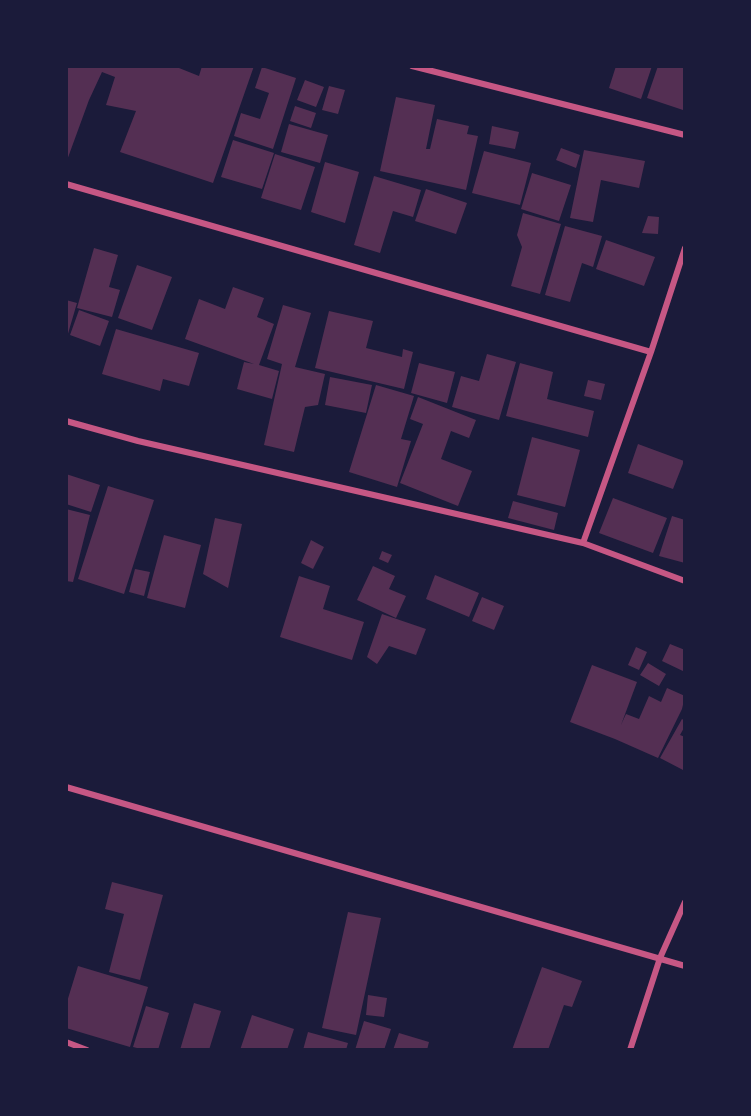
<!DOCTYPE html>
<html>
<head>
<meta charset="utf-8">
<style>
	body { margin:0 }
	#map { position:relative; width:751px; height:1116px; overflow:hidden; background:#1b1b3a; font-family:"Alegreya Sans",sans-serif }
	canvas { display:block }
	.frame { position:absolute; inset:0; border:68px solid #1b1b3a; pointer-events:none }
</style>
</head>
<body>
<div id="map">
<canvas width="751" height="1116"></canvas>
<div class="frame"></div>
</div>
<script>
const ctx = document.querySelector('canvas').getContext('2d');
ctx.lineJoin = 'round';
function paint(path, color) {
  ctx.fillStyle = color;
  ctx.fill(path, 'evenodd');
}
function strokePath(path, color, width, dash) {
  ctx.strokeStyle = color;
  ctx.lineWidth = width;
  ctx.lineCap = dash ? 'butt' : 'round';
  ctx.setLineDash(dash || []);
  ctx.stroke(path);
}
const building = new Path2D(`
	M66,66H174L199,76L202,66H254L213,183L120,152L136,111L106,105L115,77L102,72L89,100L66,163Z
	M616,66H652L641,99L609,88Z
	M658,66H685V102L683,110L647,98Z
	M262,67L296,78L273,149L234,136L241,113L260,119L269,93L255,88Z
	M305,80L324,87L316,107L297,100Z
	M329,86L345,90L338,114L322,110Z
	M396,97L435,105L426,149H430L437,119L469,126L467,134L478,136L466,190L380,171Z
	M295,106L316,113L311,128L290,121Z
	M289,124L328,135L320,163L281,152Z
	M492,126L519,132L515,149L489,144Z
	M233,140L274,153L262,189L221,177Z
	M561,148L580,155L576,168L556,160Z
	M584,150L645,161L639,188L601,180L593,222L570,218Z
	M484,151L531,163L520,205L472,193Z
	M275,154L315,167L301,210L261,198Z
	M325,162L359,172L345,223L311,212Z
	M532,173L571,185L559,221L521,209Z
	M374,176L421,190L413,217L393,211L380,253L354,245Z
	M426,189L467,203L456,234L415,221Z
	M523,213L561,224L540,294L511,286L522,247L517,235Z
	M648,216L659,217L658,234L642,233Z
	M565,226L602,236L593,267L582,263L570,302L545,295Z
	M606,240L655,257L644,286L596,269Z
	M94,248L118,255L109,287L120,290L112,317L77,308Z
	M137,265L172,277L152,330L118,318Z
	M233,287L264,298L257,317L274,324L259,365L279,371L272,399L237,389L244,362L254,364L185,339L199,299L225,309Z
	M66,300L77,303L67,337H66Z
	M283,305L311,313L295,367L325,374L318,405L305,407L294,452L264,445L282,364L267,359Z
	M79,310L109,321L100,346L70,335Z
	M329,311L373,321L366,348L402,357L403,349L413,352L404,389L315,368Z
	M116,329L199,353L189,386L163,379L160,391L102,374Z
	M487,354L516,362L499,420L452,407L461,376L479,381Z
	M419,363L455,372L447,403L411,393Z
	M520,363L553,372L547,399L594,411L588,437L506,416Z
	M330,377L372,385L366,413L325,405Z
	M588,380L605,384L601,400L584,396Z
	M376,385L414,396L401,439L411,441L397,487L349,472Z
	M418,397L476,420L469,438L451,431L441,459L472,471L458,506L400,483L423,424L410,419Z
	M532,437L580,450L565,507L517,495Z
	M638,444L684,461L673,489L628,473Z
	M66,474L100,485L91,512L66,504Z
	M108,486L154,500L124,594L78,579Z
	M613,498L667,518L653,553L599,533Z
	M513,501L558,513L554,530L508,518Z
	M66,509L90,515L73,582L66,581Z
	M672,516L685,520V563L659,556Z
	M215,518L242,524L228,588L203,574Z
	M164,535L201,545L185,608L147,598Z
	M311,540L324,547L313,569L301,563Z
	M382,551L392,555L388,563L379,559Z
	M373,566L395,576L389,589L406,596L396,618L357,600Z
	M135,569L150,572L144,596L129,592Z
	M435,575L479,593L469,617L426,599Z
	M299,576L330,586L323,609L364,622L352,660L280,637Z
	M482,597L504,606L494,630L472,621Z
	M382,614L426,629L416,655L389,646L377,664L367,657Z
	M670,644L685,650V672L662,661Z
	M636,647L647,652L639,670L628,665Z
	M648,663L666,674L659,686L640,675Z
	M592,665L637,682L621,725L626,714L639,719L649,696L661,702L667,688L685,696L682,709L658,758L615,739L570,722Z
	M682,719L685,721V726L680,735L685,737V771L660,758Z
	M112,882L163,895L140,980L109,972L124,914L105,909Z
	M348,912L381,918L356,1035L322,1028Z
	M78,966L148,987L130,1047L66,1028V1005Z
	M542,967L582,981L572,1007L564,1005L548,1050H512Z
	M368,995L387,998L384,1017L366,1015Z
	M194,1003L221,1011L209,1050H180Z
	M146,1006L169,1013L158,1050H145L133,1047Z
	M252,1015L294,1029L287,1050H240Z
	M364,1021L391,1029L384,1050H355Z
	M308,1032L348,1043L346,1050H303Z
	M399,1033L429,1042L427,1050H393Z`);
const minor = new Path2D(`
	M412,66L685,135
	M66,184L651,352
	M66,421L138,441L583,543L685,581
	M583,543L651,352L685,248
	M66,787L685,966
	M66,1042L87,1050
	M630,1050L660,958L685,902`);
paint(building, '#542f53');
strokePath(minor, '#c65784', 6);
</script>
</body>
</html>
